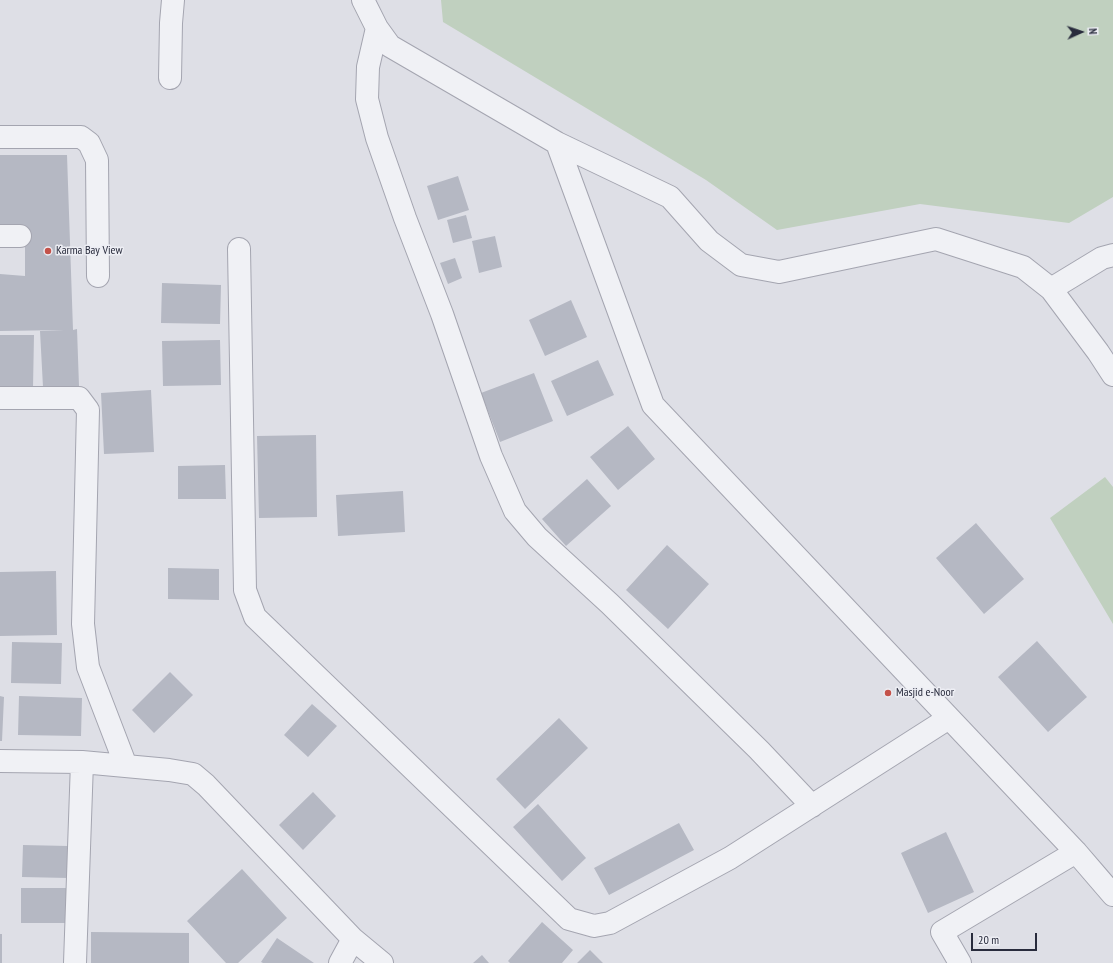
<!DOCTYPE html>
<html>
<head>
<meta charset="utf-8">
<style>
	body { margin:0 }
	#map { position:relative; width:1113px; height:963px; overflow:hidden; background:#dedfe6; font-family:"PT Sans Narrow",sans-serif }
	canvas { display:block }
	.north { position:absolute; left:1061px; top:12px; width:40px; height:40px; -webkit-text-stroke:3px #edeef4; paint-order:stroke; rotate:87deg; font-size:11px; font-weight:700; line-height:16px; text-align:center; color:#282b3c }
	.north::after { content:''; display:block; margin:auto; width:14px; height:18px; background:#282b3c; clip-path:polygon(50% 0,100% 100%,50% 72%,0 100%) }
	.scale { position:absolute; left:971px; top:933px; width:66px; height:18px; box-sizing:border-box; border:2px solid #282b3c; border-top:0; padding-left:5px; font-size:12px; line-height:14px; white-space:nowrap; color:#282b3c; -webkit-text-stroke:3px #edeef4; paint-order:stroke }
</style>
</head>
<body>
<div id="map">
<canvas width="1113" height="963"></canvas>
<div class="north">N</div>
<div class="scale">20 m</div>
</div>
<script>
const ctx = document.querySelector('canvas').getContext('2d');
ctx.lineJoin = 'round';
function paint(path, color) {
  ctx.fillStyle = color;
  ctx.fill(path, 'evenodd');
}
function strokePath(path, color, width, dash) {
  ctx.strokeStyle = color;
  ctx.lineWidth = width;
  ctx.lineCap = dash ? 'butt' : 'round';
  ctx.setLineDash(dash || []);
  ctx.stroke(path);
}
function drawText(font, color, halo, rows, align = 'center') {
  ctx.font = font + ' "PT Sans Narrow",sans-serif';
  ctx.lineWidth = 3;
  ctx.setLineDash([]);
  ctx.textBaseline = 'middle';
  ctx.strokeStyle = halo;
  ctx.fillStyle = color;
  for (const [text, x, y, turn = 0] of rows) {
    ctx.save();
    ctx.translate(x, y);
    ctx.rotate((+turn || 0) * Math.PI / 180);
    ctx.textAlign = isNaN(turn) ? turn : align;
    if (halo) ctx.strokeText(text, 0, 0);
    ctx.fillText(text, 0, 0);
    ctx.restore();
  }
}
const green = new Path2D(`
	M441,0H1113V197L1069,223L920,204L777,230L706,180L443,22Z
	M1105,477L1113,487V624L1050,518Z`);
const building = new Path2D(`
	M0,155H67L73,330L77,329L79,386L43,387L40,331L64,330L0,331V274L25,276V229L0,228Z
	M458,176L469,210L438,220L427,186Z
	M466,215L472,238L453,243L447,220Z
	M495,236L502,267L479,273L472,241Z
	M455,258L462,278L448,284L440,263Z
	M162,283L221,285L220,324L161,323Z
	M571,300L587,337L545,356L529,320Z
	M0,335H34L33,388H0Z
	M220,340L221,385L163,386L162,341Z
	M598,360L614,395L567,416L551,381Z
	M534,373L553,421L500,442L481,393Z
	M151,390L154,452L104,454L101,393Z
	M628,426L655,459L618,490L590,457Z
	M316,435L317,517L259,518L257,436Z
	M225,465L226,499H178V466Z
	M587,479L611,506L566,546L542,519Z
	M403,491L405,532L338,536L336,495Z
	M976,523L1024,579L984,614L936,558Z
	M667,545L709,584L668,629L626,590Z
	M168,568L219,569V600L168,599Z
	M56,571L57,635L0,636V572Z
	M1037,641L1087,697L1048,732L998,677Z
	M12,642L62,643L61,684L11,683Z
	M170,672L193,695L154,733L132,710Z
	M0,696L4,697L2,741H0Z
	M19,696L82,698L81,736L18,735Z
	M312,704L337,726L308,757L284,735Z
	M559,718L588,748L525,809L496,779Z
	M313,792L336,816L303,850L279,825Z
	M538,804L586,858L562,881L513,827Z
	M679,823L694,850L609,895L594,868Z
	M946,832L974,892L928,913L901,853Z
	M23,845L68,846V878L22,877Z
	M242,869L287,918L238,963H226L187,921Z
	M21,888H70V923H21Z
	M542,922L573,950L562,963H510L508,961Z
	M91,932L189,933V963H91Z
	M0,934H2V963H0Z
	M277,938L314,963H263L261,962Z
	M590,950L603,963H577Z
	M482,955L489,963H473Z`);
const minor = new Path2D(`
	M363,0L377,28L390,46L557,143L670,197L709,241L741,265L779,272L936,239L1023,267L1051,289L1098,352L1113,375
	M377,28L368,67L367,99L377,138L405,218L442,314L491,456L515,511L537,537L610,604L759,750L812,806
	M170,78L171,23L173,0
	M0,137H81L89,143L97,160L98,276
	M557,143L653,405L1076,852L1113,895
	M0,236H20
	M239,249L245,590L255,617L569,919L594,926L610,923L730,858L949,718
	M1051,289L1102,258L1113,255
	M0,398H79L88,410L83,624L88,667L126,766
	M0,761L82,762L169,770L193,774L206,785L353,939L382,963
	M75,963L82,762
	M340,963L353,939
	M960,963L942,932L1076,852`);
const markers = [
	[48,251,4,"#c4524a"],
	[888,693,4,"#c4524a"]
];
const poiNames = [
	["Karma Bay View",56,251],
	["Masjid e-Noor",896,693]
];
paint(green, '#c0d0bf');
paint(building, '#b5b8c3');
strokePath(minor, '#a4a5b0', 24);
strokePath(minor, '#f0f1f5', 22);
for (const [x, y, r, color] of markers) {
  const dot = new Path2D();
  dot.arc(x, y, r, 0, 2 * Math.PI);
  ctx.fillStyle = color;
  ctx.fill(dot);
  strokePath(dot, '#edeef4', 1.5);
}
drawText('12px', '#282b3c', '#edeef4', poiNames, 'left');
</script>
</body>
</html>
